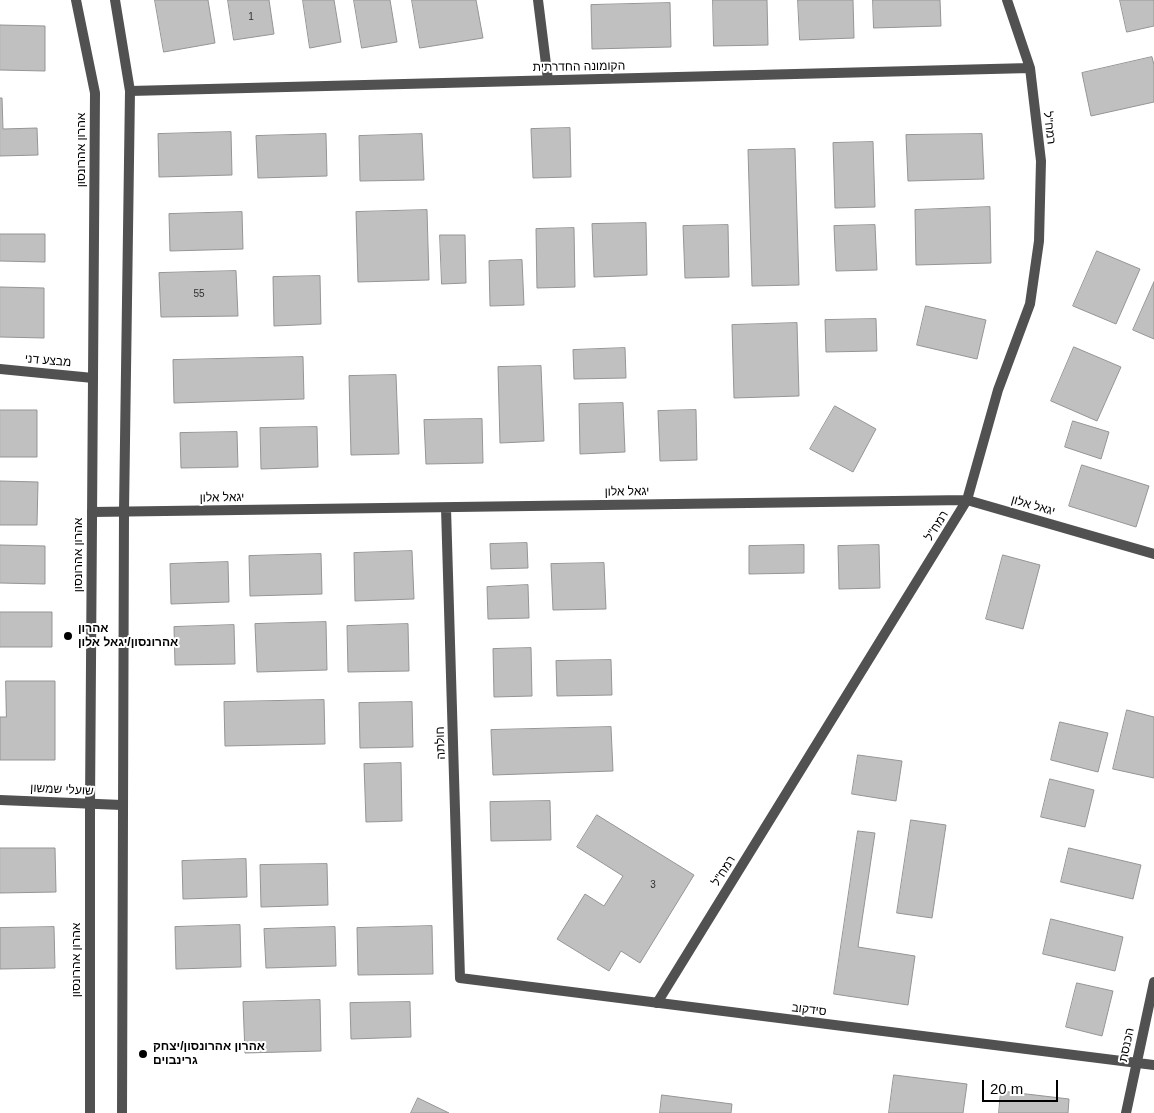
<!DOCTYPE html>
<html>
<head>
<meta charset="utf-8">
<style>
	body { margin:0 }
	#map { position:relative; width:1154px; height:1113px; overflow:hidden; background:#fff; font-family:Helvetica,sans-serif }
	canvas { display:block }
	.scale { position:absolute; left:982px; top:1080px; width:76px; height:22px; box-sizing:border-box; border:2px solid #000; border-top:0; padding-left:6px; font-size:15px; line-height:18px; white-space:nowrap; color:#000; -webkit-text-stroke:4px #fff; paint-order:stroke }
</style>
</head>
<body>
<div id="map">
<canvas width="1154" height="1113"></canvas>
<div class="scale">20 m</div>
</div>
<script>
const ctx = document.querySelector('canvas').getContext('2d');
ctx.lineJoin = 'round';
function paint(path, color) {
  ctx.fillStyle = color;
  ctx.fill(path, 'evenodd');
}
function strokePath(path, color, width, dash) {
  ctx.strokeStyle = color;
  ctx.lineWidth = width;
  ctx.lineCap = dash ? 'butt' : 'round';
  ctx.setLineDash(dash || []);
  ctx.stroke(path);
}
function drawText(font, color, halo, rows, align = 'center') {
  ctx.font = font + ' Helvetica,"Noto Sans Hebrew",sans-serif';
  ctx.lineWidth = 4;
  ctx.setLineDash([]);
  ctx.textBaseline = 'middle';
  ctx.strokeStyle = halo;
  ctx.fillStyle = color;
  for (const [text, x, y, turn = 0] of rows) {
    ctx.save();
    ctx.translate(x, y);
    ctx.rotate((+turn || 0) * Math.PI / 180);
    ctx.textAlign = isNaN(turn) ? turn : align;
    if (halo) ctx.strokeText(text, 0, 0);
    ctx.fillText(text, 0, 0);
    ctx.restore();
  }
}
const building = new Path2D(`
	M155,0H208L215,43L164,52Z
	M228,0H269L274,34L234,40Z
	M303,0H334L341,42L310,48Z
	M354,0H390L397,42L362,48Z
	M412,0H476L483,38L420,48Z
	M713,0H767L768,45L714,46Z
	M798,0H853L854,38L800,40Z
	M873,0H940L941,26L874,28Z
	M1120,0H1154V26L1127,32Z
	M670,3L671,47L592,49L591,5Z
	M0,25L45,26V71L0,70Z
	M1152,57L1154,65V102L1091,116L1082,73Z
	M0,98H2L3,129L37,128L38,155L0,156Z
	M570,128L571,177L533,178L531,129Z
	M231,132L232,175L159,177L158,134Z
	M326,134L327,176L258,178L256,136Z
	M422,134L424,180L360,181L359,136Z
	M982,134L984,179L908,181L906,135Z
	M873,142L875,207L835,208L833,143Z
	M795,149L799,285L752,286L748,150Z
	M990,207L991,263L916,265L915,210Z
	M427,210L429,280L358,282L356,212Z
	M242,212L243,249L170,251L169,214Z
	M646,223L647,275L594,277L592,224Z
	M728,225L729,277L685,278L683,226Z
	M875,225L877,270L836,271L834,226Z
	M574,228L575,287L537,288L536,229Z
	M0,234H45V262L0,261Z
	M440,235H465L466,283L442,284Z
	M1097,251L1140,269L1116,324L1073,306Z
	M522,260L524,305L490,306L489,261Z
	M236,271L238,316L161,317L159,273Z
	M320,276L321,324L274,326L273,277Z
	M1154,282V339L1133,330Z
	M0,287L44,288V338L0,337Z
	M926,306L986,320L977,359L917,345Z
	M876,319L877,351L826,352L825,320Z
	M797,323L799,396L734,398L732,325Z
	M1074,347L1121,367L1097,421L1051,401Z
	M625,348L626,378L574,379L573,350Z
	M303,357L304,399L174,403L173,360Z
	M541,366L544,441L500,443L498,367Z
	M396,375L399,454L351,455L349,376Z
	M623,403L625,452L580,454L579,404Z
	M835,406L876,429L853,472L810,449Z
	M0,410H37V457H0Z
	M696,410L697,460L660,461L658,411Z
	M482,419L483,463L426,464L424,420Z
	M1073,421L1109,432L1101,459L1065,447Z
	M317,427L318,467L261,469L260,428Z
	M237,432L238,467L181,468L180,433Z
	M1082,465L1149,486L1136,527L1069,506Z
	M0,481L38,482L37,525H0Z
	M527,543L528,568L491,569L490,544Z
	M0,545L45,546V584L0,583Z
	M804,545V573L749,574V546Z
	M879,545L880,588L839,589L838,546Z
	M412,551L414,599L355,601L354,553Z
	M321,554L322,594L250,596L249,556Z
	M1003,555L1040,565L1023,629L986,619Z
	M228,562L229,602L171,604L170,564Z
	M604,563L606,609L553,610L551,564Z
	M528,585L529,618L488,619L487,587Z
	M0,612H52V647H0Z
	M326,622L327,670L257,672L255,624Z
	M408,624L409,671L348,672L347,626Z
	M234,625L235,664L175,665L174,627Z
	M531,648L532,696L494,697L493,649Z
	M611,660L612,695L557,696L556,661Z
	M6,681H55V760H0V717H6Z
	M324,700L325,744L225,746L224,702Z
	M412,702L413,747L360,748L359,703Z
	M1127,710L1154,717V778L1113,769Z
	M1060,722L1108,733L1098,772L1051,760Z
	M611,727L613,771L493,775L491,730Z
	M858,755L902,761L896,801L852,794Z
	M401,763L402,821L366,822L364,764Z
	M1050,779L1094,790L1085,827L1041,817Z
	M550,801L551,840L491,841L490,802Z
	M597,815L694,875L640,963L621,951L609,971L557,939L585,894L604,906L623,876L577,847Z
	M911,820L946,825L932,918L897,913Z
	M858,831L875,833L858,947L915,956L908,1005L834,994Z
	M0,848H55L56,892L0,893Z
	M1069,848L1141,865L1133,899L1061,882Z
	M246,859L247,897L183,899L182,861Z
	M327,864L328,905L261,907L260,865Z
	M1051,919L1123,937L1115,971L1043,954Z
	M240,925L241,967L176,969L175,927Z
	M432,926L433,974L358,975L357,928Z
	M54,927L55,968L0,969V928Z
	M335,927L336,966L266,968L264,929Z
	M1077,983L1113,991L1102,1036L1066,1027Z
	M320,1000L321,1051L245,1053L243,1002Z
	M410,1002L411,1037L351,1039L350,1003Z
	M894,1075L967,1084L963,1113H889Z
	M1001,1091L1069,1099L1068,1113H999Z
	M662,1095L732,1104L731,1113H660Z
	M418,1098L449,1113H411Z`);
const service = new Path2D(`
	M657,1003L967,500`);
const minor = new Path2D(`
	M538,0L548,80
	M130,91L1030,68
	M0,369L93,378
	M967,500L998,390L1030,304L1039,241L1041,161L1030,68L1007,0
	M446,508L460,978L1154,1065
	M92,512L967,500L1154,554
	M0,800L122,805
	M1126,1113L1154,982`);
const tertiary = new Path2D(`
	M76,0L95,93L90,804V1113
	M115,0L130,91L124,511L122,1113`);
const markers = [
	[68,636,5,"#000"],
	[143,1054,5,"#000"]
];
const numberNames = [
	["1",251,17],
	["55",199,294],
	["3",653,885]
];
const streetNames = [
	["הקומונה החדרתית",579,67,-1],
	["רמח\"ל",1049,128,83],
	["אהרון אהרונסון",82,150,-90],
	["מבצע דני",48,361,5],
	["יגאל אלון",627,492,-1],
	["יגאל אלון",222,498,-1],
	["יגאל אלון",1033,506,16],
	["רמח\"ל",937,526,-58],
	["אהרון אהרונסון",79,555,-90],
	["חולתה",441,743,-92],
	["שועלי שמשון",62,790,3],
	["רמח\"ל",724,871,-58],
	["אהרון אהרונסון",77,960,-90],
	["סידקוב",809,1010,7],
	["הכנסת",1127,1045,-78]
];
const poiNames = [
	["אהרון",78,629],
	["אהרונסון/יגאל אלון",78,643],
	["אהרון אהרונסון/יצחק",153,1047],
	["גרינבוים",153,1061]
];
paint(building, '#c0c0c0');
strokePath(building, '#959595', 1);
strokePath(service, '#515151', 10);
strokePath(minor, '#515151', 10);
strokePath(tertiary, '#515151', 10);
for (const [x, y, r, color] of markers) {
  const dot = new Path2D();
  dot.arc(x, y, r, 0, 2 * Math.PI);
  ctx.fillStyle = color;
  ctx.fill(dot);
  strokePath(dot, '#fff', 2);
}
drawText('10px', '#303030', null, numberNames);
drawText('12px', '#000', '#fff', streetNames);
drawText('bold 12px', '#000', '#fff', poiNames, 'left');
</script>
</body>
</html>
